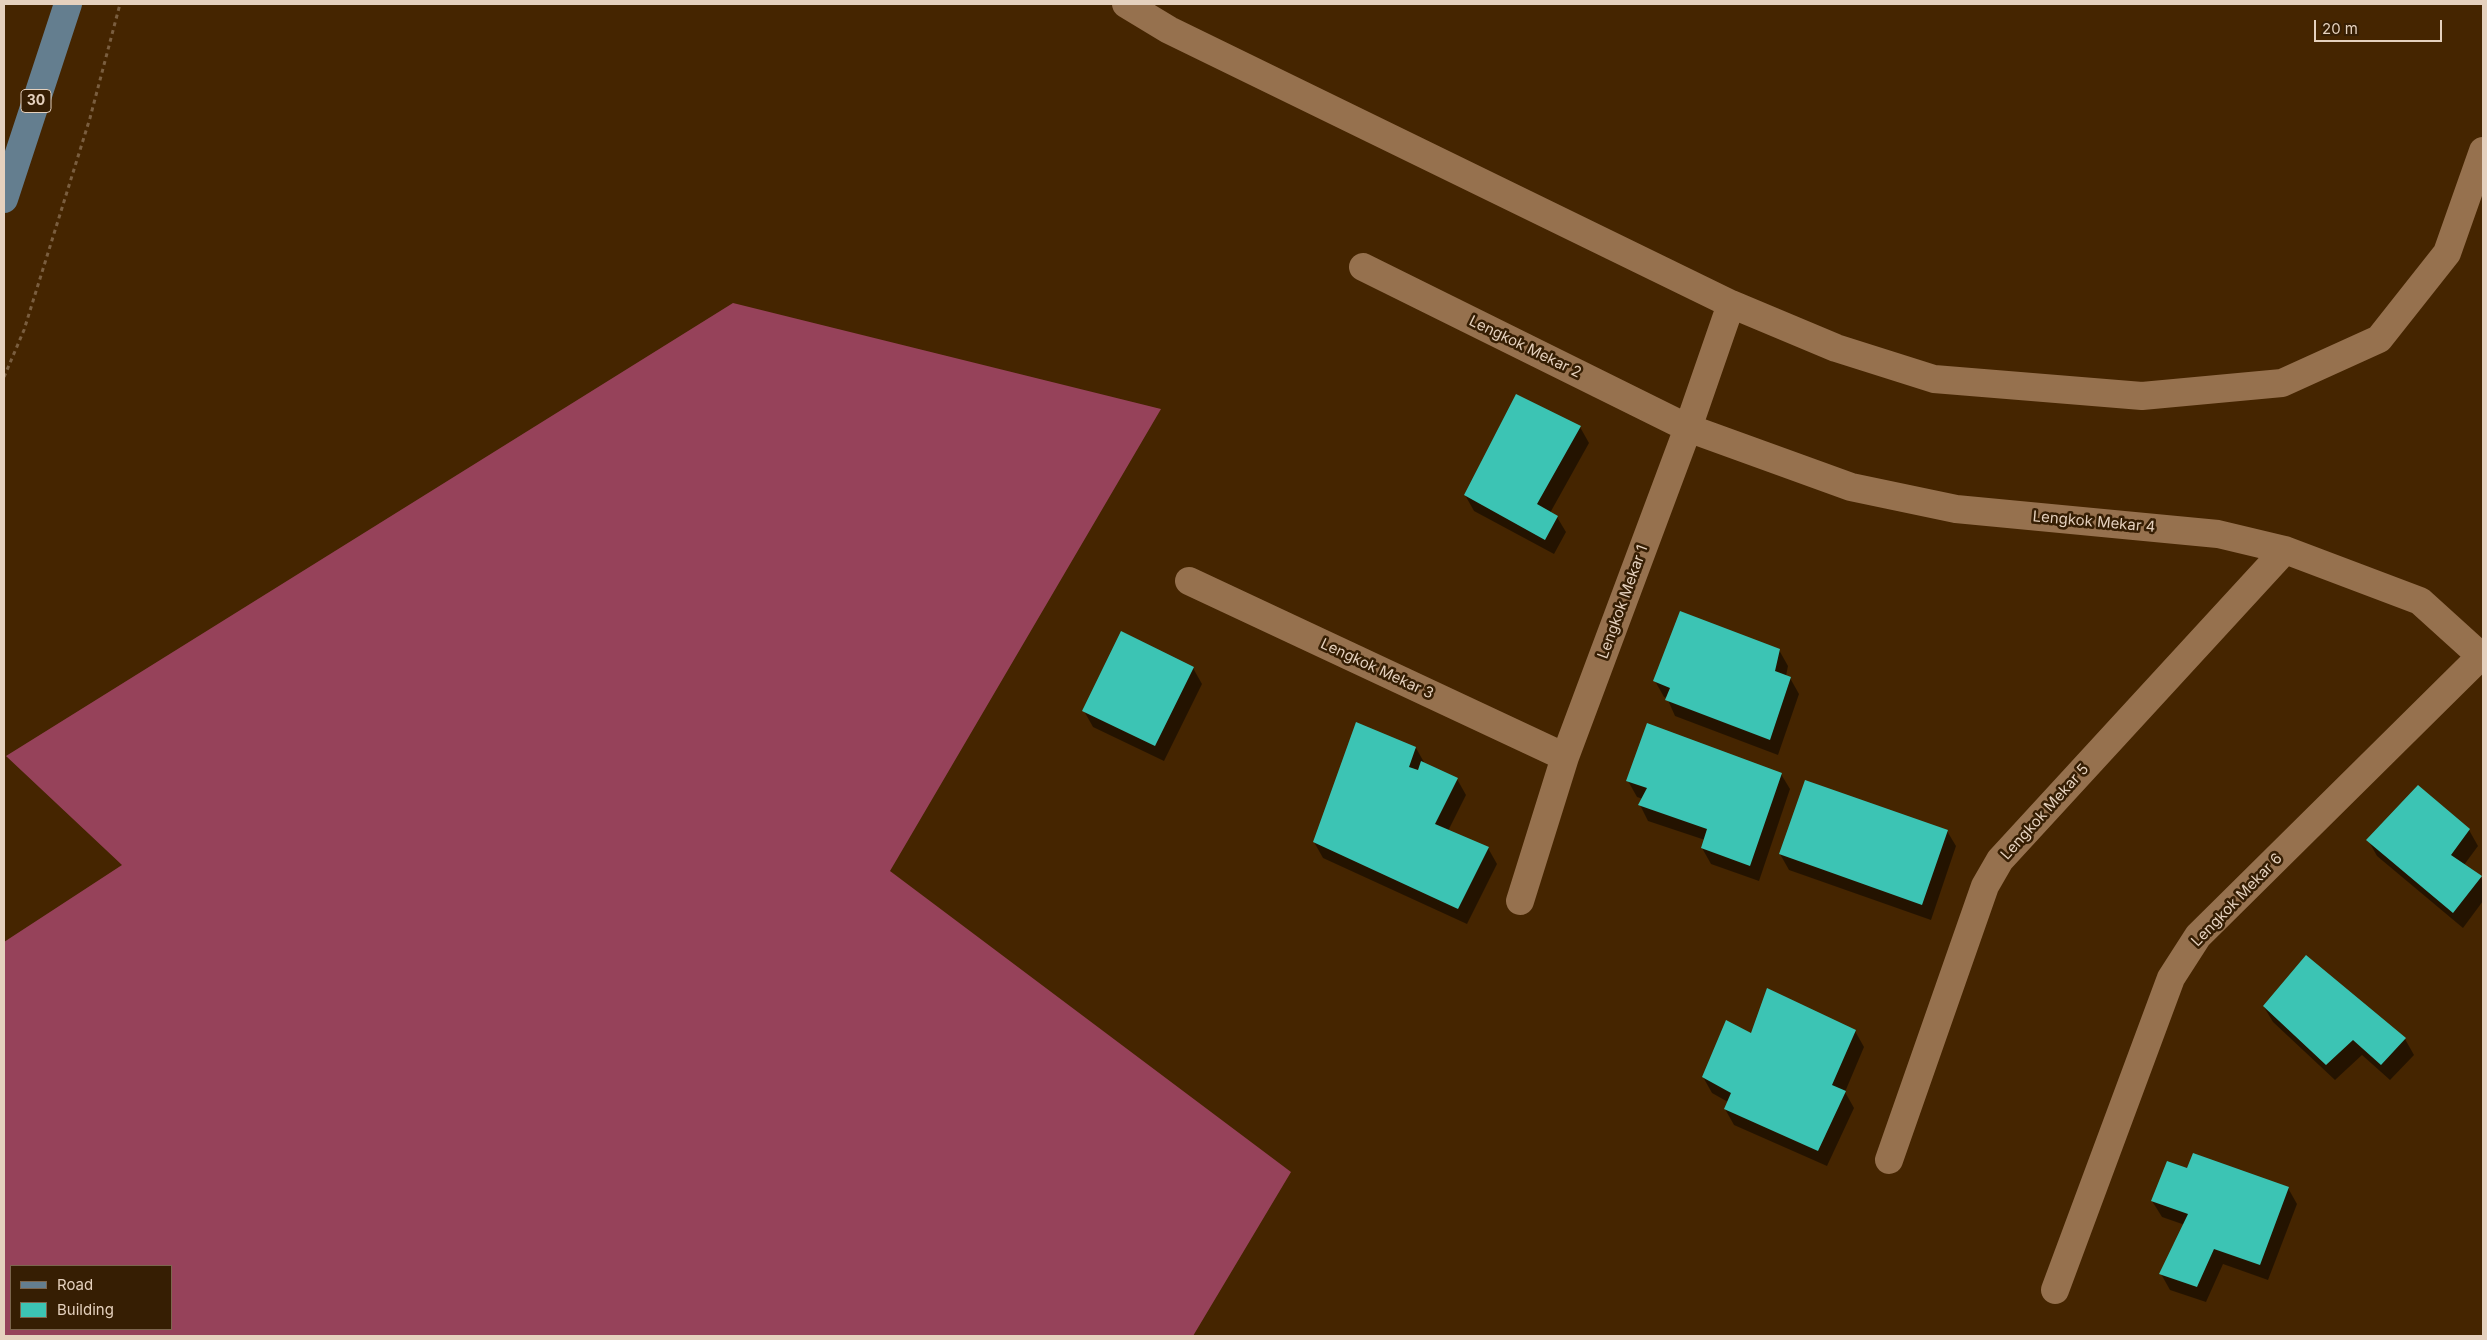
<!DOCTYPE html>
<html>
<head>
<meta charset="utf-8">
<style>
	body { margin:0 }
	#map { position:relative; width:2487px; height:1340px; overflow:hidden; background:#452500; font-family:Inter,sans-serif }
	canvas { display:block }
	.frame { position:absolute; inset:0; border:5px solid #e5d1be; pointer-events:none }
	.legend { position:absolute; left:10px; top:1265px; width:162px; height:65px; box-sizing:border-box; background:#361e03; border:1px solid #7c664e; margin:0; padding:6px 9px; list-style:none; font-size:15px; color:#e5d1be }
	.legend li { display:flex; align-items:center; gap:10px; height:25px }
	.legend b { width:25px; border:1px solid #7c664e }
	.scale { position:absolute; left:2314px; top:20px; width:128px; height:22px; box-sizing:border-box; border:2px solid #e5d1be; border-top:0; padding-left:6px; font-size:15px; line-height:18px; white-space:nowrap; color:#e5d1be; -webkit-text-stroke:4px #361e03; paint-order:stroke }
</style>
</head>
<body>
<div id="map">
<canvas width="2487" height="1340"></canvas>
<div class="frame"></div>
<ul class="legend">
<li><b style="height:6px;background:#647e8f"></b>Road</li>
<li><b style="height:14px;background:#3cc4b4"></b>Building</li>
</ul>
<div class="scale">20 m</div>
</div>
<script>
const ctx = document.querySelector('canvas').getContext('2d');
ctx.lineJoin = 'round';
function paint(path, color) {
  ctx.fillStyle = color;
  ctx.fill(path, 'evenodd');
}
function strokePath(path, color, width, dash) {
  ctx.strokeStyle = color;
  ctx.lineWidth = width;
  ctx.lineCap = dash ? 'butt' : 'round';
  ctx.setLineDash(dash || []);
  ctx.stroke(path);
}
function drawText(font, color, halo, rows, align = 'center') {
  ctx.font = font + ' Inter,sans-serif';
  ctx.lineWidth = 5;
  ctx.setLineDash([]);
  ctx.textBaseline = 'middle';
  ctx.strokeStyle = halo;
  ctx.fillStyle = color;
  for (const [text, x, y, turn = 0] of rows) {
    ctx.save();
    ctx.translate(x, y);
    ctx.rotate((+turn || 0) * Math.PI / 180);
    ctx.textAlign = isNaN(turn) ? turn : align;
    if (halo) ctx.strokeText(text, 0, 0);
    ctx.fillText(text, 0, 0);
    ctx.restore();
  }
}
const forest = new Path2D(`
	M733,303L1161,409L890,871L1291,1172L1193,1336H4V942L122,865L6,756ZM11,1266H171V1329H11Z`);
const shadow = new Path2D(`
	M1580,427L1589,443L1550,513L1557,517L1566,532L1554,554L1474,511L1465,495Z
	M1779,650L1788,666L1786,676L1790,678L1799,694L1778,755L1675,716L1667,698L1664,697L1655,681Z
	M1193,668L1202,684L1164,761L1093,727L1084,711Z
	M1416,748L1425,764L1457,779L1466,795L1448,831L1488,848L1497,864L1467,924L1323,858L1314,842Z
	M1781,774L1790,789L1759,881L1711,864L1702,848L1705,840L1648,821L1640,805L1643,799L1637,797L1628,781Z
	M1806,781L1947,831L1956,846L1931,920L1789,870L1780,854Z
	M2469,830L2478,846L2464,865L2481,877L2483,881V901L2463,928L2377,856L2368,840Z
	M2264,1007L2405,1039L2414,1055L2390,1080L2362,1055L2335,1080L2273,1022Z
	M1855,1031L1864,1047L1845,1092L1854,1108L1827,1166L1734,1125L1725,1109L1728,1102L1712,1093L1703,1077L1751,1035Z
	M2188,1170L2288,1188L2297,1204L2268,1280L2223,1264L2206,1302L2170,1290L2161,1274L2185,1225L2162,1217L2152,1201Z`);
const building = new Path2D(`
	M1516,394L1581,426L1537,504L1558,516L1545,540L1464,495Z
	M1680,611L1780,649L1775,671L1791,677L1770,740L1665,700L1670,688L1653,681Z
	M1121,631L1194,667L1155,746L1082,711Z
	M1356,722L1416,747L1409,767L1418,770L1421,761L1458,778L1435,824L1489,847L1458,909L1313,842Z
	M1647,723L1782,773L1750,866L1701,848L1707,829L1638,805L1647,788L1626,781Z
	M1805,780L1948,830L1922,905L1779,854Z
	M2418,785L2470,829L2451,855L2482,876L2453,913L2366,840Z
	M2306,955L2406,1038L2381,1065L2353,1040L2326,1065L2263,1006Z
	M1767,988L1856,1030L1832,1085L1846,1091L1818,1151L1724,1109L1731,1093L1702,1077L1726,1020L1751,1033Z
	M2193,1153L2289,1187L2260,1265L2214,1249L2197,1287L2159,1274L2188,1214L2151,1201L2167,1161L2187,1168Z`);
const path = new Path2D(`
	M4,377L24,330L90,118L120,4`);
const minor = new Path2D(`
	M1126,4L1169,30L1731,304L1836,348L1934,379L2142,396L2282,383L2379,339L2447,253L2483,151
	M1363,267L1688,428L1851,487L1956,509L2218,534L2285,550L2420,601L2483,658
	M1189,581L1565,757
	M1520,901L1565,757L1688,428L1731,304
	M1889,1160L1985,886L2000,860L2285,550
	M2055,1290L2171,978L2198,936L2481,656`);
const major = new Path2D(`
	M4,199L68,4`);
const shields = [
	[36,101,30]
];
const shieldNames = [
	["30",36,101]
];
const streetNames = [
	["Lengkok Mekar 2",1525,347,26],
	["Lengkok Mekar 4",2094,522,5],
	["Lengkok Mekar 1",1623,602,-70],
	["Lengkok Mekar 3",1377,669,25],
	["Lengkok Mekar 5",2045,812,-48],
	["Lengkok Mekar 6",2237,900,-46]
];
paint(forest, '#96425a');
paint(shadow, '#0007');
paint(building, '#3cc4b4');
strokePath(path, '#7a5e3f', 3, [4, 4]);
strokePath(minor, '#96714e', 28);
strokePath(major, '#647e8f', 28);
for (const [x, y, w] of shields) {
  const box = new Path2D();
  box.roundRect(x - w / 2, y - 11.5, w, 23, 4);
  ctx.fillStyle = '#361e03';
  ctx.fill(box);
  strokePath(box, '#e5d1be', 1);
}
drawText('bold 14px', '#e5d1be', null, shieldNames);
drawText('15px', '#e5d1be', '#361e03', streetNames);
</script>
</body>
</html>
